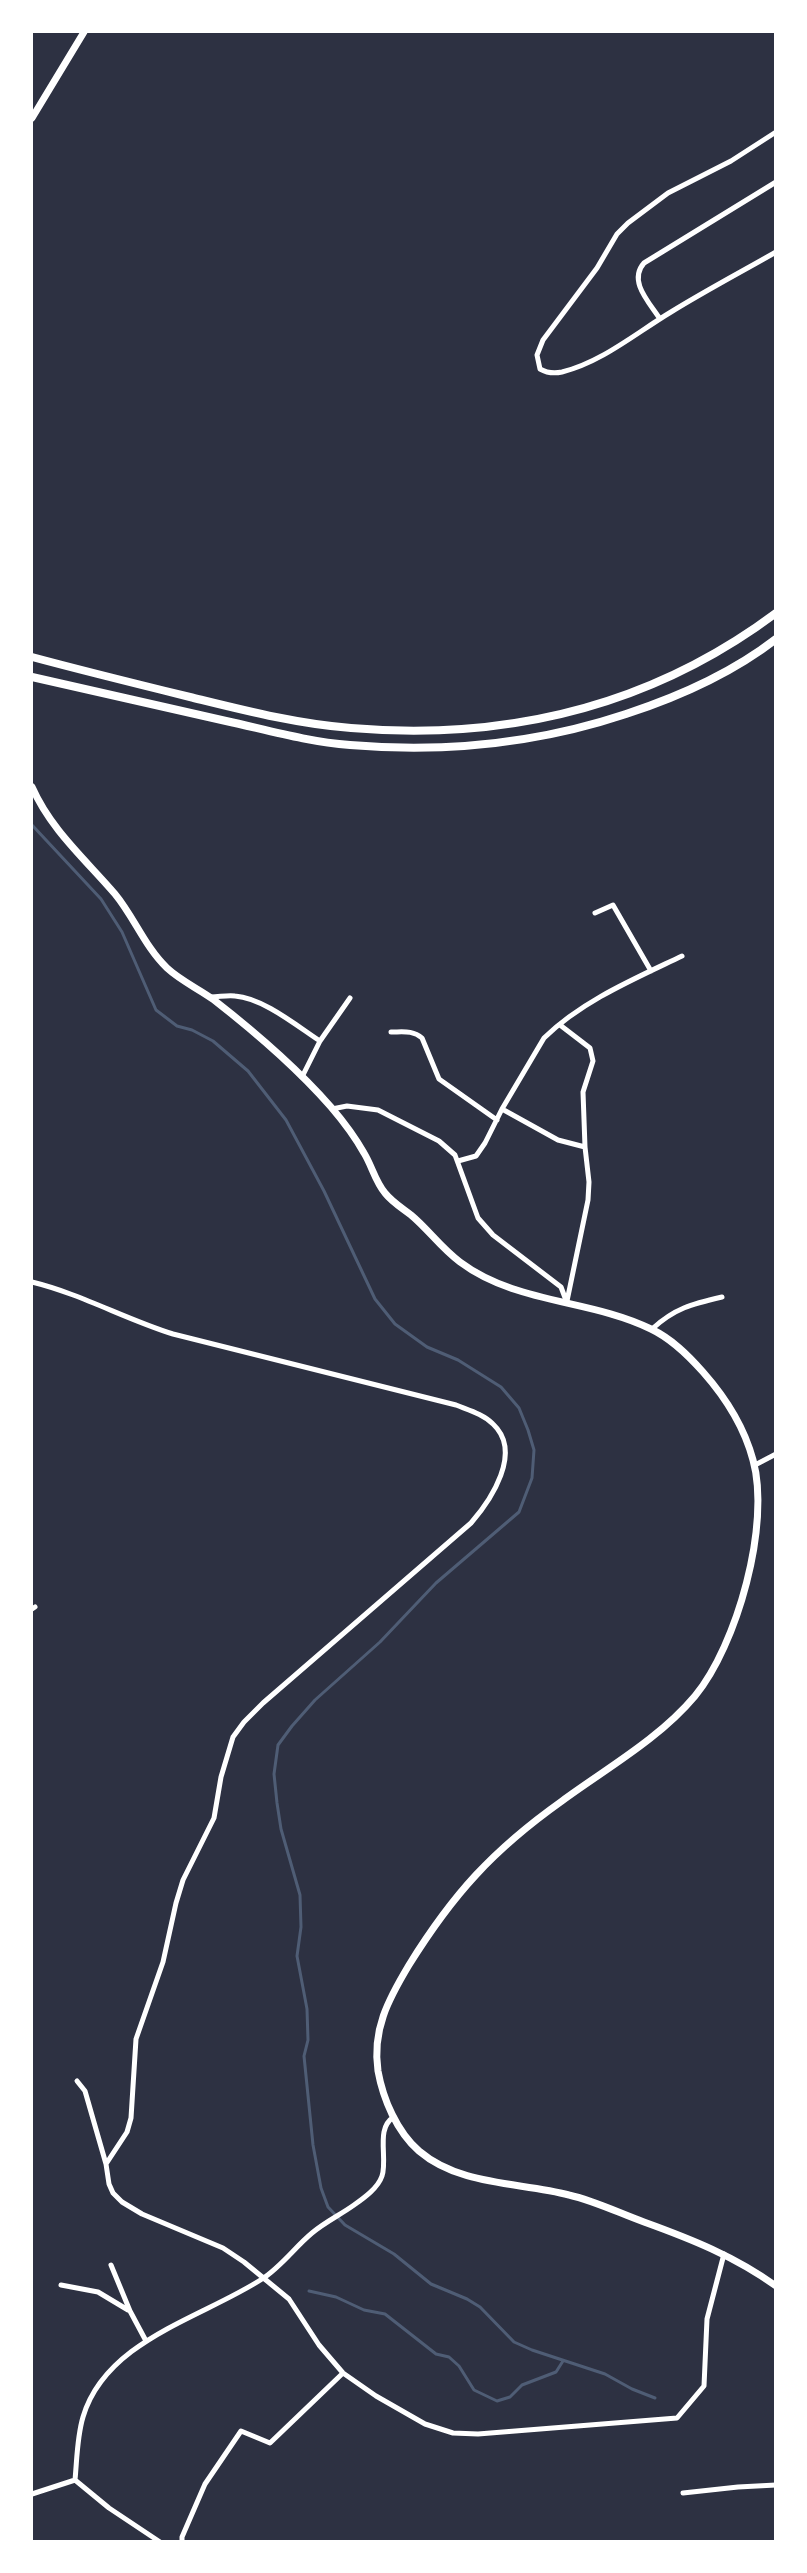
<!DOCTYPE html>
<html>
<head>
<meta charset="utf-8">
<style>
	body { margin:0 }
	#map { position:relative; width:807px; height:2573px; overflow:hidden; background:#2d3142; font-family:"Varela Round",sans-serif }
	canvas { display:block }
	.frame { position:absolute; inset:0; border:33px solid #fff; pointer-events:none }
</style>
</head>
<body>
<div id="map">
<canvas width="807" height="2573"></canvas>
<div class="frame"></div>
</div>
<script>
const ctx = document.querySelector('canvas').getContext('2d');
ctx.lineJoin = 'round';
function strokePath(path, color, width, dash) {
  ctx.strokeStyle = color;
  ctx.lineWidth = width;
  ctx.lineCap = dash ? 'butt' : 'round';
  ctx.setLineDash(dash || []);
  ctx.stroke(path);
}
const stream = new Path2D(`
	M32,825L101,899L122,932L156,1010L177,1026L192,1030L213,1041L248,1071L286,1120L324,1191L375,1299L395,1324L427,1347L458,1360L501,1387L519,1408L528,1430L534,1450L532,1478L519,1512L436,1583L380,1642L315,1700L292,1726L278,1745L274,1774L277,1803L281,1829L300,1895L301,1927L297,1956L307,2009L308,2040L304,2056L313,2145L321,2188L328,2207L345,2225L394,2254L431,2284L467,2299L480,2307L514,2342L532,2350L605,2374L632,2389L655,2398
	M309,2291L336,2297L364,2310L385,2314L436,2354L449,2357L459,2366L474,2390L497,2401L510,2397L522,2385L556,2372L563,2361`);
const minor = new Path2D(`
	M776,132L731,161L668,193L628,223L617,234L597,268L543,340L537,355L540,369C547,373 553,374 562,372C602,362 636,333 671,312C705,291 741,272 776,252
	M660,319C649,302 628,281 644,263L776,182
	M595,913L613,905L651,971
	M211,997C219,997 227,995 235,996C263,998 297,1026 320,1041
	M560,1025L590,1048L593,1061L583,1092L585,1147L589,1182L588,1200L567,1301
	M391,1032C403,1032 413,1030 422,1038L439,1079L497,1120
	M302,1077L320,1041L350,998
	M332,1109L347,1106L378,1110L439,1141L455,1155L478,1218L493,1235L561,1287L567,1303
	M502,1109L558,1140L585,1147
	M458,1161L476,1156L485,1143L502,1109L544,1038C582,1001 634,979 682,956
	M32,1282C81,1294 125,1319 173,1334L456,1405C468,1410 483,1414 493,1424C523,1452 491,1500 471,1523L263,1703L244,1722L233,1737L221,1777L214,1818L183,1880L176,1903L163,1962L136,2039L131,2118L127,2132L106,2164L109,2184L113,2193L122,2202L142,2214L223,2248L244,2262L289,2299L319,2345L343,2373L376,2396L425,2424L453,2433L478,2434L677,2418L704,2386L707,2319L724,2254
	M652,1329C675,1308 692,1304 722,1297
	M755,1465L776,1454
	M32,1609L35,1607
	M77,2081L85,2091L106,2164
	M111,2265L130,2311L146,2341
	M61,2285L98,2292L128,2310
	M75,2480L109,2508L160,2542
	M683,2493L738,2487L776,2485
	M32,2494L75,2480C77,2459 77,2437 83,2417C106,2340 202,2318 262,2279C281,2267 295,2247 312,2233C325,2222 340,2215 354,2205C364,2198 378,2188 382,2176C388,2158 375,2128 394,2117
	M182,2542V2537L205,2484L241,2431L270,2443L343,2373`);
const tertiary = new Path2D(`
	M32,118L84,32
	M32,787C51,830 85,859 115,894C134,917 145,947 167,968C181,981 199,989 214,1000C255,1032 297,1068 331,1107C343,1121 355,1137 364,1153C372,1166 375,1181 385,1193C392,1202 402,1208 411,1215C428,1229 441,1248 460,1262C516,1304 590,1299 651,1329C672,1339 688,1355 703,1372C726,1398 744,1426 753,1460C771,1524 737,1645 695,1696C659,1739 607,1768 562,1801C493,1850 453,1894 409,1965C388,2000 372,2030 378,2071C383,2099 397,2132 419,2151C460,2186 519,2182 569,2195C595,2201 619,2213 644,2222C691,2239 734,2256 776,2286`);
const primary = new Path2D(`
	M32,657C84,671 137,684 190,697C243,710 297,724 351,728C506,741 650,707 776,613
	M32,677C96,691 161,706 226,721C267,730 308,742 350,745C445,753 536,744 626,714C678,697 732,673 776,639`);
strokePath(stream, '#4f5d75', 3);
strokePath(minor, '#fff', 5);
strokePath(tertiary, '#fff', 7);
strokePath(primary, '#fff', 8);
</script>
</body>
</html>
